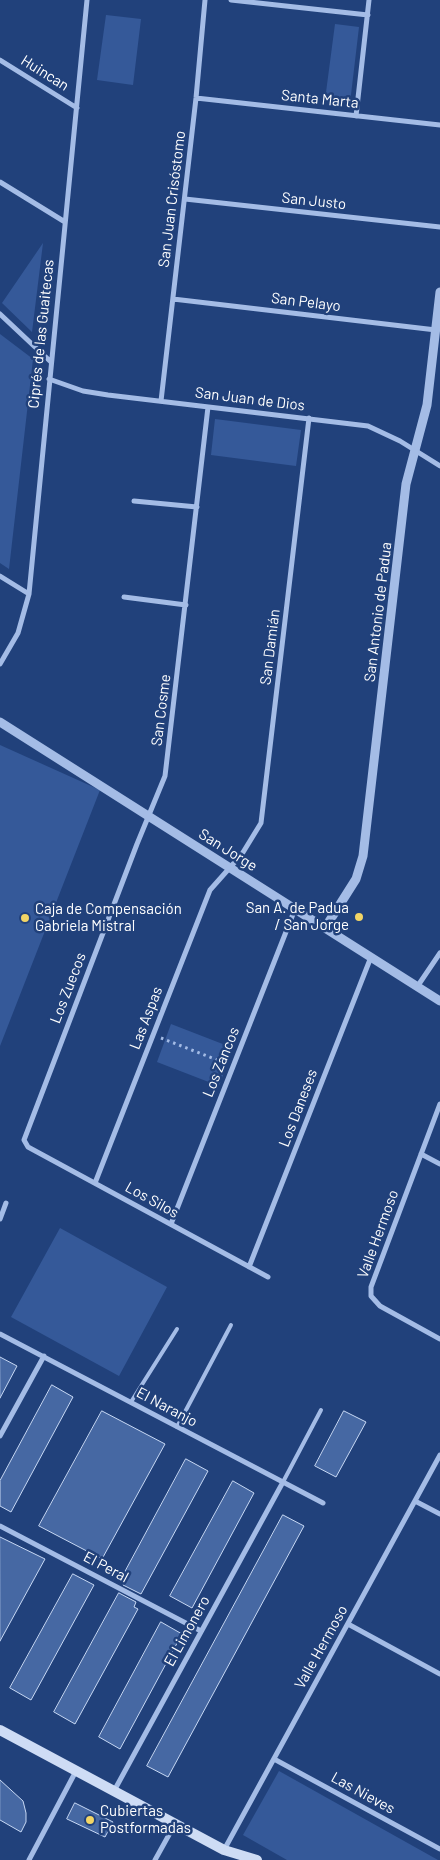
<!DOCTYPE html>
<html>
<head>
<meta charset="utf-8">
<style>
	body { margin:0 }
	canvas { display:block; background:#21417b }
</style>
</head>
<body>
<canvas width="440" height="1860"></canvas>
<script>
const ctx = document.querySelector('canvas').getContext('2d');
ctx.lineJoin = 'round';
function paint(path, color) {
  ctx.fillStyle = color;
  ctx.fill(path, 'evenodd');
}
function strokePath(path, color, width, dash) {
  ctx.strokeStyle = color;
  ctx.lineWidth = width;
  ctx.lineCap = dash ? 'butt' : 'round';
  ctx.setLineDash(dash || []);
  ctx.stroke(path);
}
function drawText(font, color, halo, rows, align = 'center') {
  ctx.font = font + ' Barlow,sans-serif';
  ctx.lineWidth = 5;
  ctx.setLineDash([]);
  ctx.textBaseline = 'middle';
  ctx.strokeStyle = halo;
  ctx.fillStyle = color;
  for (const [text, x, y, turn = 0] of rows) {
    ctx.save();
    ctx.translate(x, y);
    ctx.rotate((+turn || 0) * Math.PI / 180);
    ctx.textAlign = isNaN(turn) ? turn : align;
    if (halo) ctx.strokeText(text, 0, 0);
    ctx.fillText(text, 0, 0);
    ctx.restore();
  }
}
const green = new Path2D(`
	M106,15L141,19L133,85L97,80Z
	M335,24L359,27L350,103L325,100Z
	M43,243L32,332L2,303Z
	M0,334L33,359L9,569L0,563Z
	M215,419L301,430L296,466L211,455Z
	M0,745L100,790L0,1046Z
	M171,1024L233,1048L219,1086L157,1062Z
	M60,1228L167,1287L119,1376L11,1317Z
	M279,1771L438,1860H287L243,1835Z`);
const building = new Path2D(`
	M0,1357L17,1366L0,1398Z
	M52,1385L73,1397L11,1512L0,1506V1481Z
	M102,1411L165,1444L102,1559L39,1526Z
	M344,1411L366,1422L336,1477L315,1466Z
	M186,1459L208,1471L141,1594L123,1585L128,1576L124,1574Z
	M233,1481L254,1493L192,1608L170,1596Z
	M283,1515L304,1526L168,1777L147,1766Z
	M0,1537L45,1559L0,1641Z
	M73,1574L94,1585L31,1700L10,1688Z
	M119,1593L136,1602L134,1607L138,1609L75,1724L54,1712Z
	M161,1622L182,1634L120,1749L99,1737Z
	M0,1780L23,1801L26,1813V1822L21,1832L0,1820Z
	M75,1803L113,1822L105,1837L67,1819Z`);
const path = new Path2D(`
	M161,1038L225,1063`);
const service = new Path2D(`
	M131,1402L177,1329
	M177,1427L231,1325
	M283,1482L321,1410`);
const minor = new Path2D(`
	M231,0L368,15
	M0,60L77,108
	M196,98L440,125
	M356,116L369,0
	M0,182L65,222
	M185,199L440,227
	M173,299L436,330
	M0,314L51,362
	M49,379L83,391L108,395L368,426L400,441L440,466
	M161,401L196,98L205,0
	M208,407L165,776L137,844L24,1140L28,1147L268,1277
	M134,501L197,507
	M0,576L29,594
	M124,597L186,605
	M0,664L18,633L29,594L87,0
	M417,987L440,953
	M440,1104L371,1287V1296L380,1306L440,1339
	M421,1154L440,1164
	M95,1183L210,890L242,854L261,823L309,418
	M0,1219L6,1203
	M171,1224L295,909
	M249,1267L371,957
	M0,1334L323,1503
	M0,1436L44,1356
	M415,1501L440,1514
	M0,1526L201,1631
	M348,1624L440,1674
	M274,1759L440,1849
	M114,1791L283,1482
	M224,1850L440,1455
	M29,1860L76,1771
	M155,1860L175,1824`);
const tertiary = new Path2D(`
	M0,722L440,1001
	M325,928L356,879L363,856L406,484L427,405L440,292`);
const secondary = new Path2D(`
	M0,1730L224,1850L257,1860`);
const markers = [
	[359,917,5,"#f2d566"],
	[25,918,5,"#f2d566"],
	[90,1820,5,"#f2d566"]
];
const streetNames = [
	["Huincan",45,73,32],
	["Santa Marta",320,99,6],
	["San Juan Crisóstomo",172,199,-83],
	["San Justo",314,201,6],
	["San Pelayo",306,302,7],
	["Ciprés de las Guaitecas",41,334,-84],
	["San Juan de Dios",250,399,7],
	["San Antonio de Padua",378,612,-83],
	["San Damián",270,647,-83],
	["San Cosme",161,710,-83],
	["San Jorge",228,850,32],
	["Los Zuecos",68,988,-69],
	["Las Aspas",146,1018,-69],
	["Los Zancos",221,1062,-68],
	["Los Daneses",298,1108,-69],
	["Los Silos",152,1200,29],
	["Valle Hermoso",378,1234,-70],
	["El Naranjo",167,1407,28],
	["El Peral",106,1567,28],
	["El Limonero",187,1631,-61],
	["Valle Hermoso",321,1647,-61],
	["Las Nieves",363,1793,29]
];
const poiNames = [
	["San A. de Padua",349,908,"right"],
	["/ San Jorge",349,925,"right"],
	["Caja de Compensación",35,909],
	["Gabriela Mistral",35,926],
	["Cubiertas",100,1811],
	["Postformadas",100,1828]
];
paint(green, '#355999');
paint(building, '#4668a3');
strokePath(building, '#c7d8f4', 1);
strokePath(path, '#a4bce6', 3, [2.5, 4]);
strokePath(service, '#a4bce6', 4);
strokePath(minor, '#a4bce6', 5);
strokePath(tertiary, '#a4bce6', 9);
strokePath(secondary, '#cedcf5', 10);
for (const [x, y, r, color] of markers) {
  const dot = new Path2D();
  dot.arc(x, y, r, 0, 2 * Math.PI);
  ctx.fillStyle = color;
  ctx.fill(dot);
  strokePath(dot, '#21417b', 2);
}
drawText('15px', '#fff', '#21417b', streetNames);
drawText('15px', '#fff', '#21417b', poiNames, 'left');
</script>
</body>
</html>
